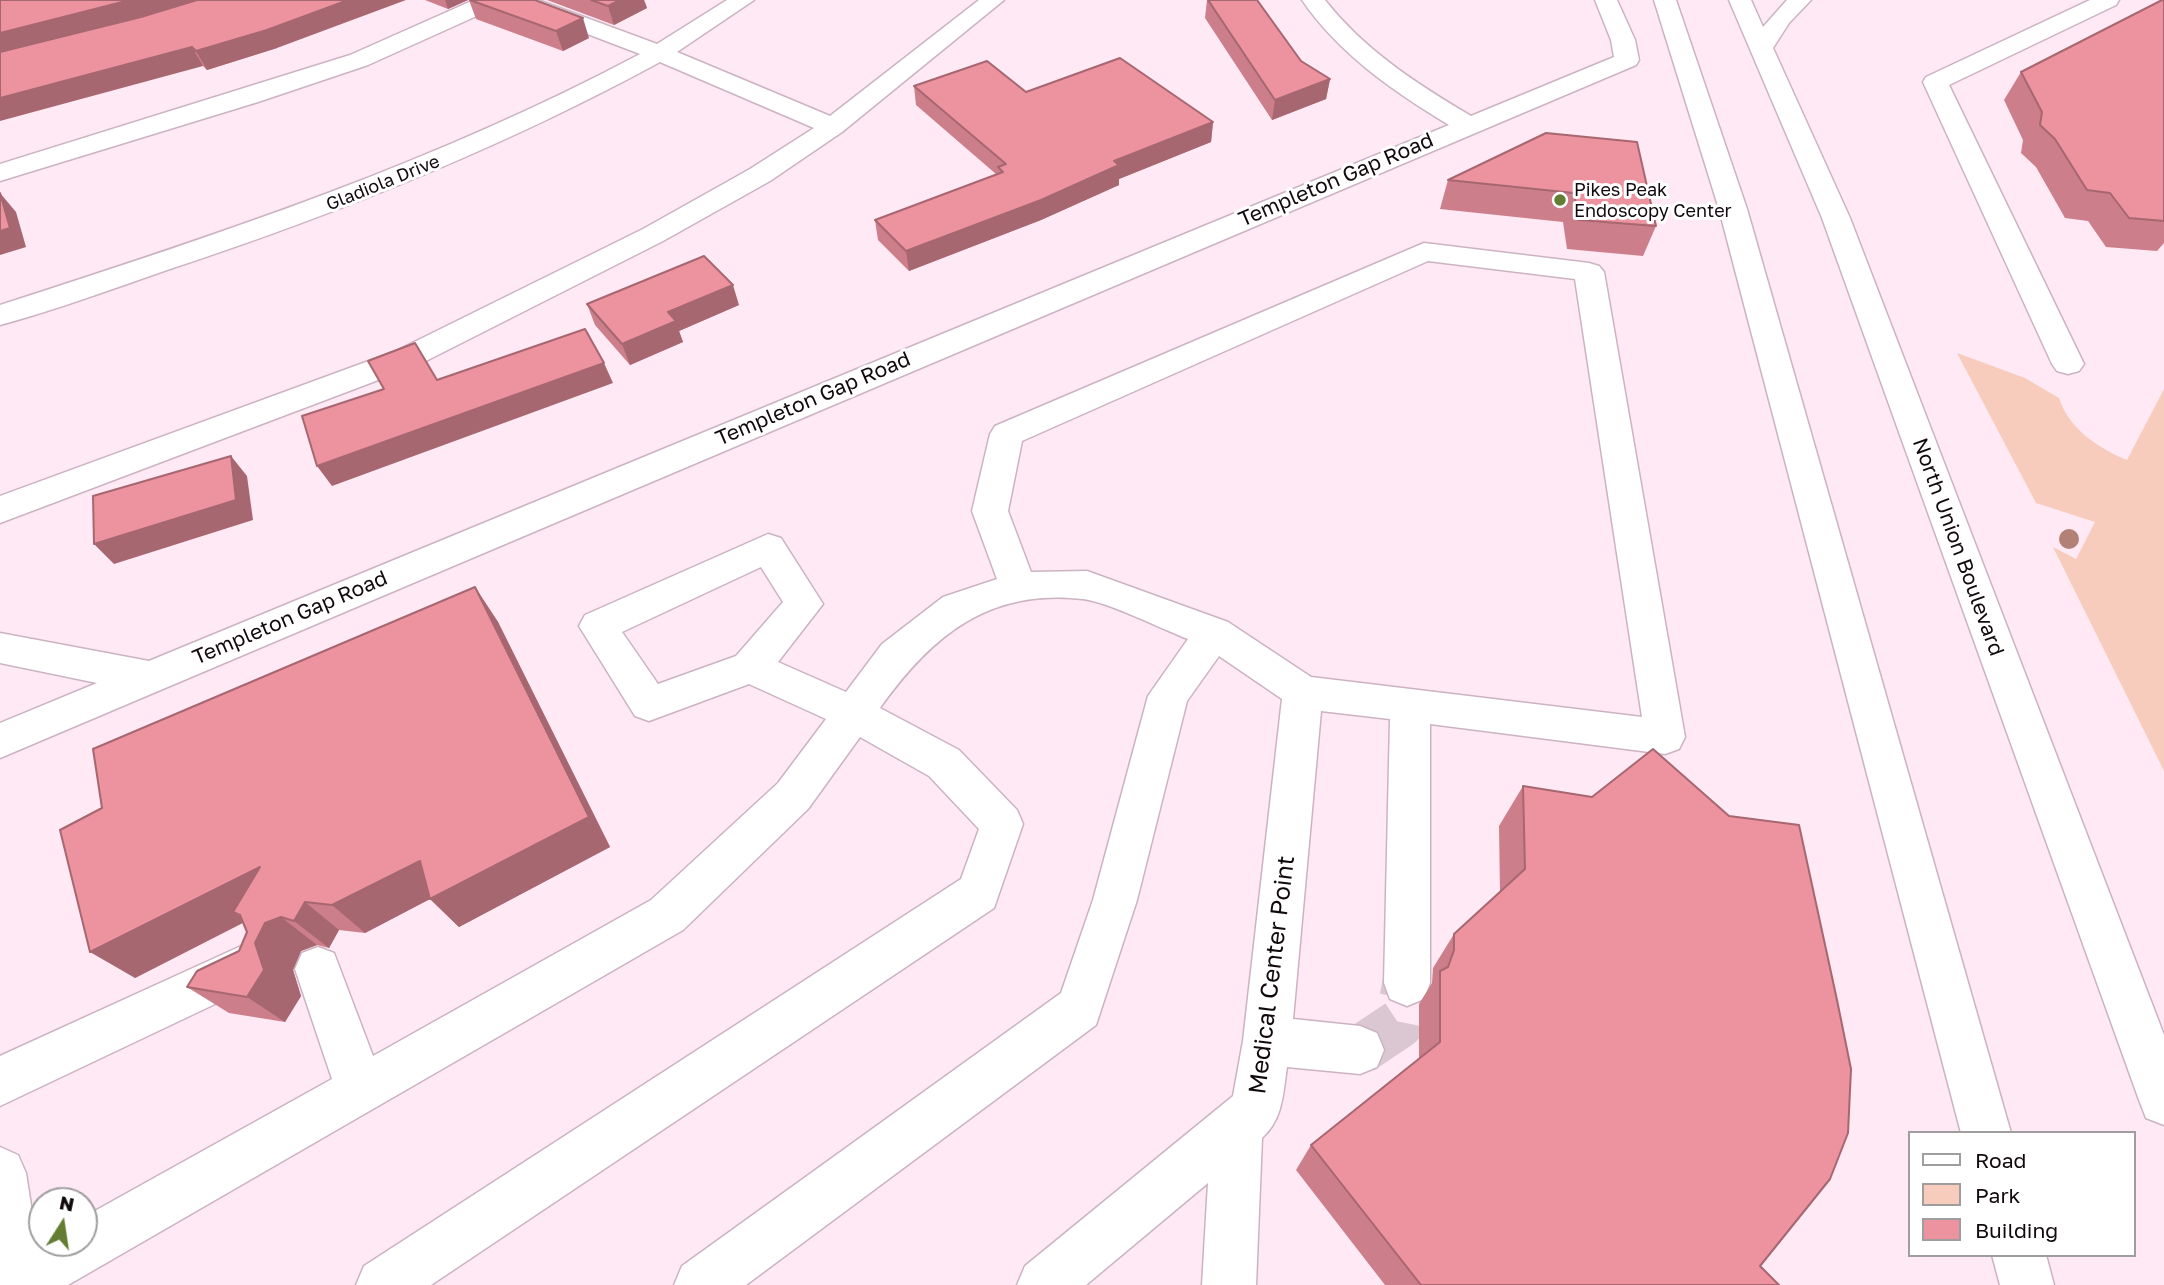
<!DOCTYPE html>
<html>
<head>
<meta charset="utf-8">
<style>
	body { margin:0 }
	#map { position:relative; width:2164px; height:1285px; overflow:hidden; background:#fee9f5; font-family:"Golos Text",sans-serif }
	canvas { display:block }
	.legend { position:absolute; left:1908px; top:1131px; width:228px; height:126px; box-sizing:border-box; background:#fff; border:2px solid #a09d9f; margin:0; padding:9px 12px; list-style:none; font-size:21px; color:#11090e }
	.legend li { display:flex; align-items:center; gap:14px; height:35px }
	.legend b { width:35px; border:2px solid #a09d9f }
	.north { position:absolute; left:28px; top:1187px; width:70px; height:70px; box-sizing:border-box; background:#fff; border:2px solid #a09d9f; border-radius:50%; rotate:12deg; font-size:19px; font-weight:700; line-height:28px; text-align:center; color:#11090e }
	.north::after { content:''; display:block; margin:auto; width:24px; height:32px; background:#637e32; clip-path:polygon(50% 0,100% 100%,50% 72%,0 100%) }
</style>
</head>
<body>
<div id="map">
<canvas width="2164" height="1285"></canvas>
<ul class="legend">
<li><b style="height:9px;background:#fff"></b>Road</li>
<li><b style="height:19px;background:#f8ccbd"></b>Park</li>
<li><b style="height:19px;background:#ed93a0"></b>Building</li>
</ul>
<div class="north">N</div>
</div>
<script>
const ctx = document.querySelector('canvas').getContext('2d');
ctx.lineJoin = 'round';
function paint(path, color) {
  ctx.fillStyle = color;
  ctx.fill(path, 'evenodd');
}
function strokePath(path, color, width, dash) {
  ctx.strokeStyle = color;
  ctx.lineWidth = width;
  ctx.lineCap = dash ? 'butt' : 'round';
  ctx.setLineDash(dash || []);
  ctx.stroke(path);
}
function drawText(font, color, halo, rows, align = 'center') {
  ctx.font = font + ' "Golos Text",sans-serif';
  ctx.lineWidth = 6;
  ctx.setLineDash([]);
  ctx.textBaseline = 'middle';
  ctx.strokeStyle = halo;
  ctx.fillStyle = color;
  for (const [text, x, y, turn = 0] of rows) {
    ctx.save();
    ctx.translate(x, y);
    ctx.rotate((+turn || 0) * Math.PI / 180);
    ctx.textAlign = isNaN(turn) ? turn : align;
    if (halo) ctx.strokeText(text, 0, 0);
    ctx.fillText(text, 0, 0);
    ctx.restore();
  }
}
const green = new Path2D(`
	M1957,353L2025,378L2059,398C2069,429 2098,448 2127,460L2164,389V771L2053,547L2076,559L2095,522L2036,503Z`);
const minorTunnel = new Path2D(`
	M1360,1050L1399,1024L1407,983`);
const minor = new Path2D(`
	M474,0H504L501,5L368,65L258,102L0,181V164L350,55Z
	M538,0L657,44L727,0H754L677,52L830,116L979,0H1004L842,132L770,181L663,241L418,365L0,523V496L396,351L643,229L750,169L814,128L660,62C502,148 337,214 167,270C112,289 56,310 0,325V305C221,234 435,163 640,54L530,12L527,7Z
	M1302,0H1325C1364,50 1417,84 1471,116L1614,57L1611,40L1595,0H1617L1635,40L1639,60L1636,65L0,758V723L97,683L0,663V633L149,661L1449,125C1393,91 1339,54 1302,0Z
	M2090,0H2119L2116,5L1949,85L2084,364L2079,371L2068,374L2057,371L2052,364L1923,82L1926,77Z
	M1424,243L1589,263L1599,266L1604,272L1685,737L1679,749L1665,754L1430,724V983L1424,999L1407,1006L1390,999L1384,983L1390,719L1321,711L1293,1019L1360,1026L1377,1033L1384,1050L1377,1067L1360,1074L1287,1067C1283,1094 1283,1119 1262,1138L1256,1285H1202L1208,1183L1086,1285H1017L1025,1266L1233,1096L1243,1041L1282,699L1219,656L1187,701L1137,900L1096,1025L746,1285H674L682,1266L1061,993L1093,900L1148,696L1188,639C1162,629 1108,602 1083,599C989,588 931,636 880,708L959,750L1017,810L1023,824L994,908L431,1285H356L364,1266L961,879L979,829L929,776L860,737L808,809L683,930L68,1285H0V1147L18,1155L26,1173L37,1244L42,1241L84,1243V1217L332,1079L295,969L302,953L318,947L334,953L373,1056L651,900L778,783L826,719L749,684L649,721L635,716L579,626L585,615L768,534L781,538L823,604L778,662L846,692L882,644L943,597L997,579L972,511L990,434L995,426ZM1428,261L1575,279L1642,717L1311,677L1228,622L1087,571L1031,572L1008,511L1022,441ZM761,567L783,602L736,656L658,684L622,632Z
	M239,947L255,953L262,969L255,985L0,1106V1056Z`);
const major = new Path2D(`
	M1654,0H1676L1747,209L2011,1133H1961L1719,209Z
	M1729,0H1751L1763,27L1787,0H1811L1789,23L1773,48L1850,218L2164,1035V1125L2146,1118L2139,1100L1822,218Z
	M1992,1255H2046L2054,1285H2000Z`);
const trees = [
	[2069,539]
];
const wall = new Path2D(`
	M0,0L277,48L207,70L203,66Z
	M425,0H468L448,9Z
	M469,0L589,38L563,51L476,19Z
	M547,0H644L647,8L614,25Z
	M1207,0H1257L1301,61L1330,79L1326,99L1272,120L1205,18Z
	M2164,0V243L2157,251L2106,247L2088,221L2065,218L2036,167L2021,153L2023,140L2004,100L2021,72Z
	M914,86L1026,92L1213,122L1211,142L1119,179V185L1041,220L909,271L878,240L875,220L996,174L916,105Z
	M1546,133L1656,226L1643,256L1567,249L1563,222L1440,209L1448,180Z
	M587,304L739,305L679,331L683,342L630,365L595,325Z
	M475,587L498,622L610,847L459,927L430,899L365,933L339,930L329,948L317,945L301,951L293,970L301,996L285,1022L229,1013L187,987L239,951L247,932L243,923L135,978L102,808Z
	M1523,786L1760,1266L1779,1285H1385L1296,1170L1311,1145L1419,1059V1004L1432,983L1433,968L1454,934L1500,892L1499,826Z`);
const shadedWall = new Path2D(`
	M130,0H201L0,55V33Z
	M348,0H406L277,48L207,70L196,51Z
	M445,0H468L448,9Z
	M620,0H644L647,8L614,25L608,6Z
	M583,18L589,38L563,51L556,31Z
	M192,47L203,66L0,121V98Z
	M1330,79L1326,99L1272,120L1275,100Z
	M1213,122L1211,142L1119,179V185L1041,220L909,271L906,251L1114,161Z
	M0,193L16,212L26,247L0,255Z
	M733,285L739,305L679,331L683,342L630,365L622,344L668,312Z
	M604,363L613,383L332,486L317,466Z
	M231,456L247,476L253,520L114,564L94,544Z
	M475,587L498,622L610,847L459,927L430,899L365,933L332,905Z
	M260,867L240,915L233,912L246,921L135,978L90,952Z
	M305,902L339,930L329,948L294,921Z
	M281,917L317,945L301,951L293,970L301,996L285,1022L247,997L255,943L265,923Z`);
const building = new Path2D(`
	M0,0H130L0,33Z
	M197,0H348L267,30L196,51L192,47L0,98V52L141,17Z
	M470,0H535L583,18L556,31Z
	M591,0H620L608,6Z
	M1208,0H1257L1301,61L1330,79L1275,100Z
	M2162,0H2164V221L2129,218L2110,193L2087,190L2055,139L2040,125L2042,112L2021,72Z
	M1120,58L1213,122L1114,161L1119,165L1041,200L906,251L875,220L1003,172L998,167L1006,164L914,86L987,61L1026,92Z
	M1546,133L1637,142L1656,226L1579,220L1574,193L1448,180Z
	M0,193L10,228L0,231Z
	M704,256L733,285L668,312L676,321L622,344L587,304Z
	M585,329L604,363L317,466L302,416L384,389L368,361L415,343L437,380Z
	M231,456L236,500L94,544L93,496Z
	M475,587L589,817L430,899L420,861L332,905L305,902L294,921L281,917L265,923L255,943L264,970L247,997L187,987L197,971L239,951L247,932L240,915L233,912L260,867L90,952L60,830L102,808L93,749Z
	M1653,749L1729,816L1799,825L1837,1000L1851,1069L1848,1133L1830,1179L1760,1266L1779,1285H1421L1311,1145L1440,1042V971L1448,967L1454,950V934L1525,869L1523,786L1592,797Z`);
const markers = [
	[1560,200,7,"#637e32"]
];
const farStreetnames = [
	["Gladiola Drive",383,183,-22]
];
const farPoinames = [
	["Pikes Peak",1574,190],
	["Endoscopy Center",1574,211]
];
const streetNames = [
	["Templeton Gap Road",1336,180,-23],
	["Templeton Gap Road",813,399,-23],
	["North Union Boulevard",1958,547,70],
	["Templeton Gap Road",290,618,-23]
];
const nearStreetnames = [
	["Medical Center Point",1272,975,-83]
];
paint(green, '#f8ccbd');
strokePath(minorTunnel, '#dac7d2', 49, [49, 24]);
strokePath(minor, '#ccb3c2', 3);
strokePath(major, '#ccb3c2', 3);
paint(minor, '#fff');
paint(major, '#fff');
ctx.fillStyle = '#b38076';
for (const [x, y] of trees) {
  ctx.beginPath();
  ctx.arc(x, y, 10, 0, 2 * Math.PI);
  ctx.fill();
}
paint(wall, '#cc7e8a');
paint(shadedWall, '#a66770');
paint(building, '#ed93a0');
strokePath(building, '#a66770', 2);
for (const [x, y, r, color] of markers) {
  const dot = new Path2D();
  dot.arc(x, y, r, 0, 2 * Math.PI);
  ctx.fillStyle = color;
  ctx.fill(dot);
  strokePath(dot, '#fff', 2.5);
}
drawText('18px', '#11090e', '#fff', farStreetnames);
drawText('18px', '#11090e', '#fff', farPoinames, 'left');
drawText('21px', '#11090e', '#fff', streetNames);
drawText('24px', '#11090e', '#fff', nearStreetnames);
</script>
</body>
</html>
